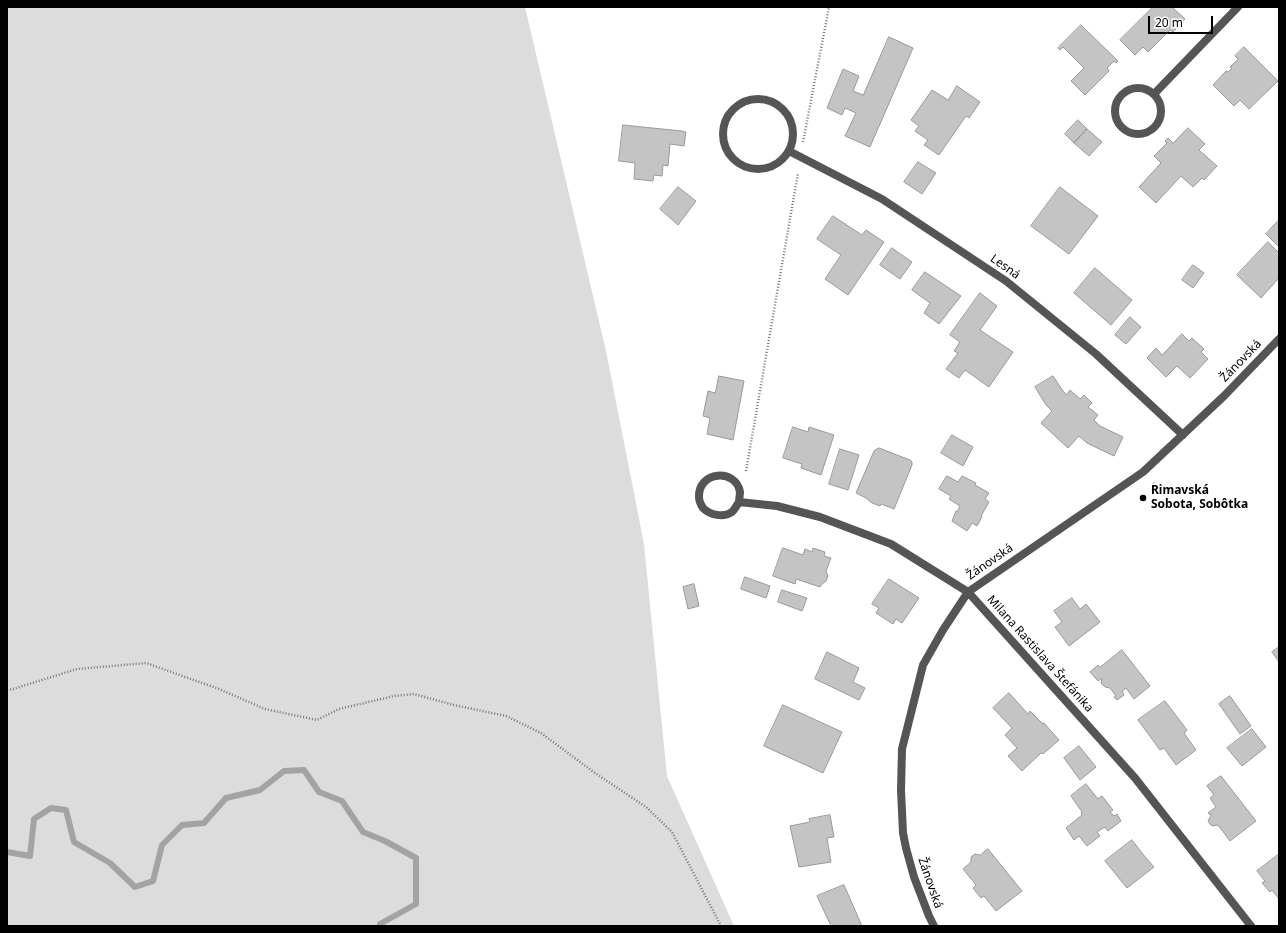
<!DOCTYPE html>
<html>
<head>
<meta charset="utf-8">
<style>
	body { margin:0 }
	#map { position:relative; width:1286px; height:933px; overflow:hidden; background:#fff; font-family:"Noto Sans",sans-serif }
	canvas { display:block }
	.frame { position:absolute; inset:0; border:8px solid #000; pointer-events:none }
	.scale { position:absolute; left:1148px; top:16px; width:65px; height:18px; box-sizing:border-box; border:2px solid #000; border-top:0; padding-left:5px; font-size:12px; line-height:14px; white-space:nowrap; color:#000; -webkit-text-stroke:3px #fff; paint-order:stroke }
</style>
</head>
<body>
<div id="map">
<canvas width="1286" height="933"></canvas>
<div class="frame"></div>
<div class="scale">20 m</div>
</div>
<script>
const ctx = document.querySelector('canvas').getContext('2d');
ctx.lineJoin = 'round';
function paint(path, color) {
  ctx.fillStyle = color;
  ctx.fill(path, 'evenodd');
}
function strokePath(path, color, width, dash) {
  ctx.strokeStyle = color;
  ctx.lineWidth = width;
  ctx.lineCap = dash ? 'butt' : 'round';
  ctx.setLineDash(dash || []);
  ctx.stroke(path);
}
function drawText(font, color, halo, rows, align = 'center') {
  ctx.font = font + ' "Noto Sans",sans-serif';
  ctx.lineWidth = 3;
  ctx.setLineDash([]);
  ctx.textBaseline = 'middle';
  ctx.strokeStyle = halo;
  ctx.fillStyle = color;
  for (const [text, x, y, turn = 0] of rows) {
    ctx.save();
    ctx.translate(x, y);
    ctx.rotate((+turn || 0) * Math.PI / 180);
    ctx.textAlign = isNaN(turn) ? turn : align;
    if (halo) ctx.strokeText(text, 0, 0);
    ctx.fillText(text, 0, 0);
    ctx.restore();
  }
}
const green = new Path2D(`
	M7,7H525L606,351L644,544L667,776L734,926H7Z`);
const stream = new Path2D(`
	M7,852L30,856L34,819L51,808L66,810L74,842L110,863L135,887L153,881L162,845L182,825L204,823L226,798L260,790L284,771L304,770L319,792L342,801L363,832L385,841L416,858V904L380,924L381,926`);
const building = new Path2D(`
	M1153,7H1172L1185,19L1173,32L1170,30L1148,52L1143,47L1135,55L1120,40Z
	M1081,25L1118,61L1116,63L1114,61L1107,68L1109,71L1085,95L1071,81L1084,68L1063,47L1060,50L1058,48Z
	M889,37L913,48L870,147L845,136L856,113L845,108L842,115L827,108L843,69L859,76L853,91L863,95Z
	M1244,47L1278,81L1249,109L1240,100L1234,106L1213,85L1226,71L1228,72L1232,68L1230,67L1238,59L1235,56Z
	M957,86L980,102L969,118L966,116L939,155L924,145L928,140L915,131L919,126L911,120L932,90L948,100Z
	M1078,120L1087,129L1074,143L1065,134Z
	M623,125L682,131L686,132L684,146L670,144L668,166L663,165L662,176L654,175L653,181L634,179L635,163L619,161Z
	M1188,128L1205,144L1199,150L1217,166L1204,180L1202,178L1193,187L1181,176L1156,203L1139,187L1161,163L1154,156L1167,143L1165,141L1168,138L1173,143Z
	M1087,129L1102,142L1089,156L1074,143Z
	M918,162L936,173L922,194L904,182Z
	M678,187L696,201L678,225L660,209Z
	M1060,187L1098,216L1069,254L1031,226Z
	M833,216L862,235L866,230L884,242L848,295L825,279L841,255L817,239Z
	M1279,220V247L1266,234Z
	M1268,242L1279,253V278L1261,298L1237,275Z
	M892,248L912,262L900,279L880,265Z
	M1193,265L1204,273L1193,288L1182,280Z
	M1095,268L1132,300L1111,325L1074,293Z
	M925,272L961,296L939,324L924,313L930,303L912,290Z
	M980,293L997,306L980,330L1013,352L989,387L965,370L959,378L946,369L958,353L954,351L960,342L950,335Z
	M1130,317L1141,327L1126,344L1115,335Z
	M1182,334L1189,341L1192,338L1204,349L1201,352L1208,359L1190,378L1177,366L1166,377L1147,358L1156,348L1162,355Z
	M719,376L744,381L733,440L707,434L710,418L703,416L708,391L715,393Z
	M1053,376L1063,391L1067,395L1070,390L1080,399L1084,395L1092,403L1088,407L1098,415L1094,420L1100,426L1123,437L1114,456L1087,443L1079,436L1068,448L1041,423L1052,411L1046,405L1035,387Z
	M793,427L808,432L809,427L834,435L821,475L801,468L802,464L783,458Z
	M952,435L973,447L963,466L941,453Z
	M879,448L910,460L912,462V465L894,509L881,504L880,506L872,503L868,500V499L856,493L874,451Z
	M840,449L859,455L848,490L829,484Z
	M947,476L958,482L962,476L976,483L975,485L989,493L985,499L989,502L981,516L982,517L977,526L972,523L967,531L952,521L956,511L957,512L960,506L949,499L951,496L939,489Z
	M783,548L803,555L805,549L812,552L813,548L825,552L824,556L831,558L826,571L828,576L826,581L822,584L820,587L796,579L795,584L773,576Z
	M745,577L770,586L766,598L741,589Z
	M889,579L919,598L902,623L896,619L893,624L876,613L879,608L872,604Z
	M694,584L699,606L688,609L683,587Z
	M782,590L807,598L802,611L778,602Z
	M1072,598L1080,609L1086,604L1100,622L1069,646L1055,627L1062,622L1054,611Z
	M1279,647V662L1272,652Z
	M1122,650L1150,686L1134,699L1126,688L1122,691L1124,695L1117,700L1114,697L1116,696L1110,688L1105,687L1101,683L1102,678L1098,681L1090,672L1098,665L1100,667Z
	M827,652L859,668L853,682L865,688L859,700L815,679Z
	M1009,693L1028,714L1030,711L1043,724L1044,723L1059,740L1043,754L1041,753L1022,771L1008,756L1017,748L1005,735L1012,728L993,708Z
	M1230,696L1251,726L1240,734L1219,704Z
	M1165,701L1187,730L1184,733L1196,750L1176,765L1164,748L1160,750L1138,720Z
	M783,705L842,732L823,773L764,746Z
	M1252,729L1266,747L1242,766L1227,748Z
	M1079,746L1096,767L1080,780L1064,758Z
	M1221,776L1256,821L1230,841L1218,825L1212,826L1210,824L1208,821L1211,815L1208,813L1216,807L1210,798L1214,795L1207,786Z
	M1086,784L1098,799L1102,796L1113,810L1110,812L1114,816L1117,814L1121,821L1108,831L1105,827L1097,832L1100,836L1087,846L1079,836L1074,840L1066,828L1082,815L1081,813L1082,812L1071,796Z
	M830,815L834,837L827,838L831,862L799,867L790,826L810,822L809,819Z
	M1132,840L1146,858L1154,867L1127,888L1105,861Z
	M988,849L1022,891L996,911L984,896L981,898L973,888L976,885L963,869L971,862V857L975,854L980,855Z
	M1279,854V899L1272,890L1270,892L1262,883L1265,881L1257,871Z
	M844,885L862,926H831L817,896Z`);
const path = new Path2D(`
	M803,142L829,7
	M746,471L798,173
	M1153,483L1159,490
	M7,690L13,689L77,669L146,663L219,689L265,709L317,720L339,709L394,696L414,694L454,705L506,716L541,733L595,773L646,807L672,832L721,926`);
const minor = new Path2D(`
	M1115 111a23 23 0 1 1 46 0a23 23 0 1 1-46 0Z
	M1154,94L1238,7
	M723 134a35 35 0 1 1 70 0a35 35 0 1 1-70 0Z
	M789,151L882,199L1006,281L1096,354L1183,435
	M739,502C737,505 735,509 732,512C723,518 710,515 703,508C701,505 699,501 699,497C698,471 736,468 740,492C740,495 739,499 739,502L777,506L820,517L891,544L968,592L1135,778L1251,926
	M934,926L929,916L914,877L906,848L903,833L901,790L902,749L923,665L943,630L968,592L1143,472L1224,396L1279,339`);
const markers = [
	[1143,498,4,"#000"]
];
const streetNames = [
	["Lesná",1005,267,35],
	["Žánovská",1241,361,-46],
	["Žánovská",990,562,-35],
	["Milana Rastislava Štefánika",1040,654,48],
	["Žánovská",930,883,71]
];
const poiNames = [
	["Rimavská",1151,491],
	["Sobota, Sobôtka",1151,505]
];
paint(green, '#dcdcdc');
strokePath(stream, '#a3a3a3', 6);
paint(building, '#c4c4c4');
strokePath(building, '#999', 1);
strokePath(path, '#777', 2.5, [1, 2]);
strokePath(minor, '#555', 8);
for (const [x, y, r, color] of markers) {
  const dot = new Path2D();
  dot.arc(x, y, r, 0, 2 * Math.PI);
  ctx.fillStyle = color;
  ctx.fill(dot);
  strokePath(dot, '#fff', 1.5);
}
drawText('12px', '#000', '#fff', streetNames);
drawText('bold 12px', '#000', '#fff', poiNames, 'left');
</script>
</body>
</html>
